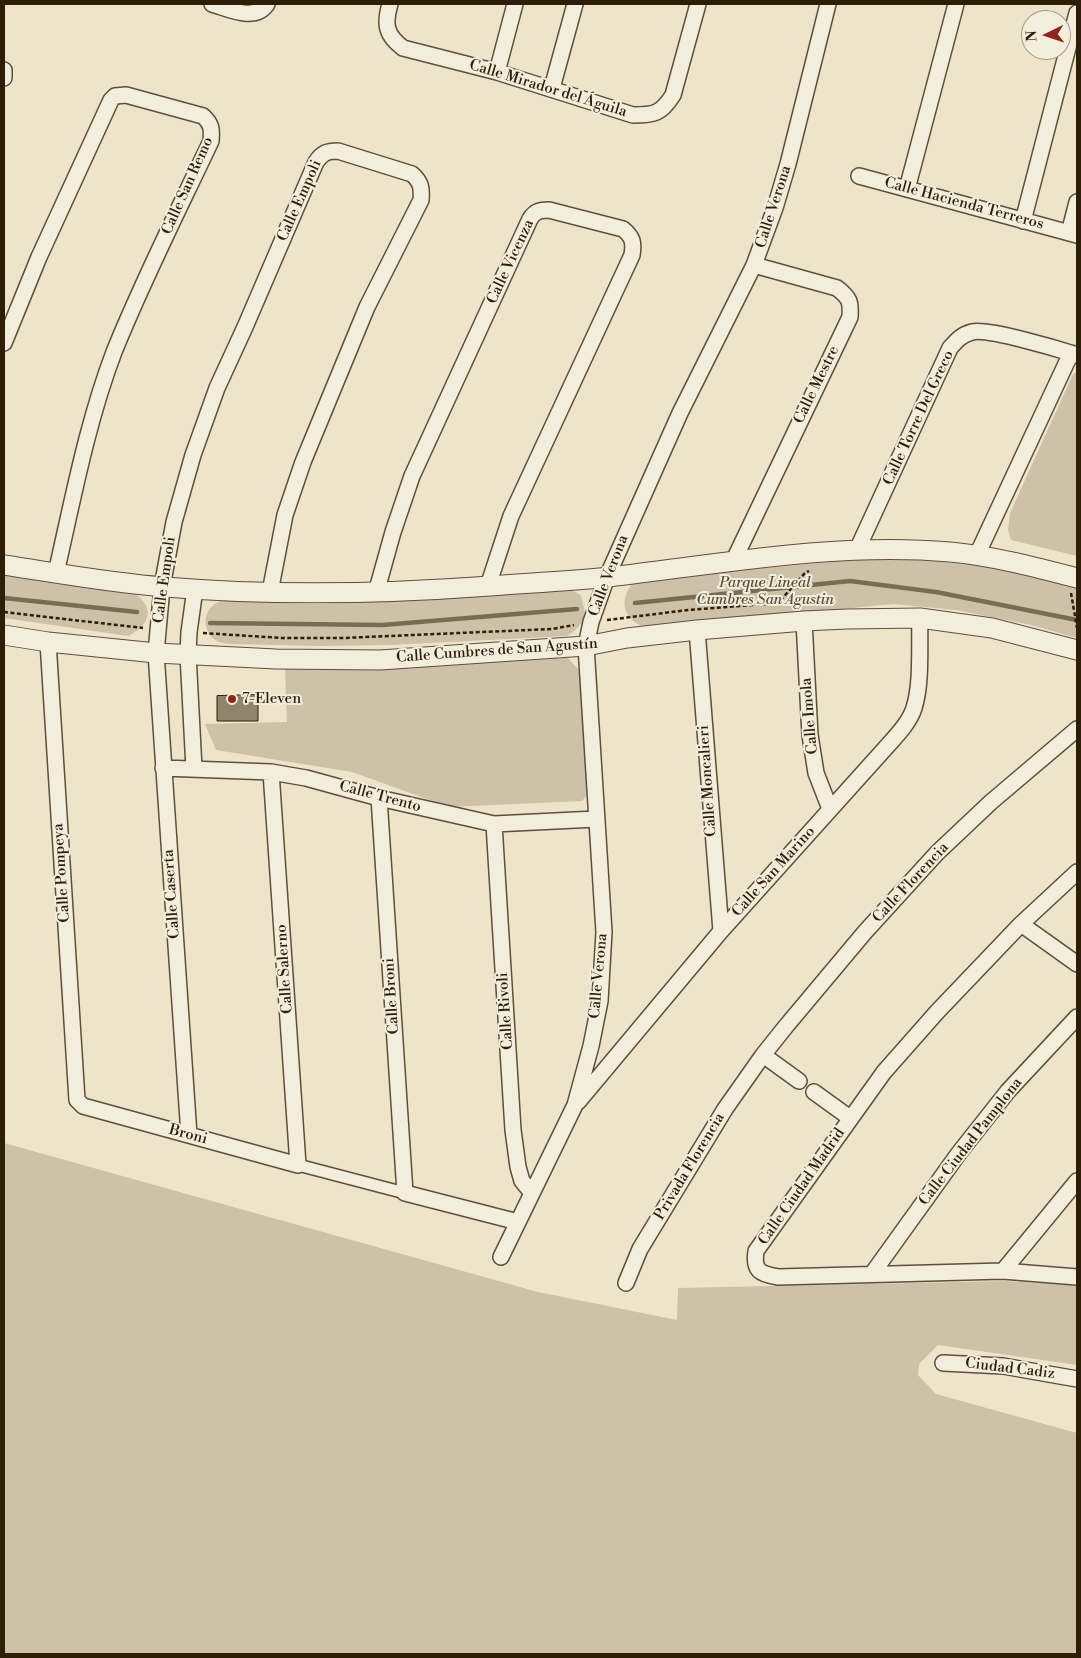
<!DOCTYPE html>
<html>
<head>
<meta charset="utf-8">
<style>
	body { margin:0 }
	#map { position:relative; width:1081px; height:1658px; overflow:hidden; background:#ede4ca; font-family:"Libre Bodoni",serif }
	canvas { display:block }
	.frame { position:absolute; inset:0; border:5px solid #2e1d07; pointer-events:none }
	.north { position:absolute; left:1021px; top:10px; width:50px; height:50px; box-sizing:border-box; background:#f3eddd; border:1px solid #a49a87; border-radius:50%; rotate:266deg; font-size:14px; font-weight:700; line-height:20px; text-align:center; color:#2e1d07 }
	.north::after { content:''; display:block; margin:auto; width:18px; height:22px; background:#8f2418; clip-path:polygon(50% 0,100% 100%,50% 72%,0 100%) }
</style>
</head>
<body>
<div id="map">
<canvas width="1081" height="1658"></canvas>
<div class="frame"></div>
<div class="north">N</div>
</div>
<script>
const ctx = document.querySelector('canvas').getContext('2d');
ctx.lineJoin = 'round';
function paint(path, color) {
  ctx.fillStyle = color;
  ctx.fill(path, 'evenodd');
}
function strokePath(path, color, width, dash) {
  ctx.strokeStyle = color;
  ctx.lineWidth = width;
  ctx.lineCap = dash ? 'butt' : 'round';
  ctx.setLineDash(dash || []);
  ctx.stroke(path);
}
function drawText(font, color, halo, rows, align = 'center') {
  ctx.font = font + ' "Libre Bodoni",serif';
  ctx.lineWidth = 4;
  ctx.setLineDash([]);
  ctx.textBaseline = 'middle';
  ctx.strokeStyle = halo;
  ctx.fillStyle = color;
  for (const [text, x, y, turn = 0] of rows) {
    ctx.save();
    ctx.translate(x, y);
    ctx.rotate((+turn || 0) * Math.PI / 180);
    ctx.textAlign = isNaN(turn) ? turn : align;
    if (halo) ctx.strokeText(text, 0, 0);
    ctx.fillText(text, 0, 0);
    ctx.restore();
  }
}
const green = new Path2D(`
	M1077,372V556L1011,540L1008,530L1010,513L1073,374Z
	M905,558L984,566L1077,587V638L1031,625L956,610L893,604L648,628C622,621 617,598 636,580L849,560Z
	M4,573L127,589C154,602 155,623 128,636L4,618Z
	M563,588C568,589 577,591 581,596C582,598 582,601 583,604C588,618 579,629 567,636L390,645L320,646L228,644C221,643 214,641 210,635C200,621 208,603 224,600L313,604L415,600Z
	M567,657L580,671L589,793L582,801L449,807L352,772L216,750L205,724L287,722L285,669L454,664Z
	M4,1143L538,1292L677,1320L678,1288L1006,1281L1077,1285V1365L938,1345L919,1364L918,1375L936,1394L1077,1433V1654H4Z`);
const stream = new Path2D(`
	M4,598L137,612
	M635,603L850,581L936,592L1077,620
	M210,623L382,625L577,609`);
const building = new Path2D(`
	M258,695V721H217V696Z`);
const path = new Path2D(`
	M1071,593L1077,628
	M4,612L143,628
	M607,620L688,610L778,603L805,573L809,571
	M203,633L282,638H343L552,629L574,625`);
const pedestrian = new Path2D(`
	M298,1165L405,1193`);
const minor = new Path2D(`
	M212,4C229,9 255,22 267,4
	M390,4C384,25 386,35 403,48L497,72L633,115C654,115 661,114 673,95L698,4
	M4,70V78
	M497,72L515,4
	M552,88L575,4
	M859,176L1077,235
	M907,189L956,4
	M1023,221L1077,13
	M1069,233L1077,202
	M4,343L39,257L111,100L115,96L126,95L203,116C212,124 212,130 211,141C178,211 143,280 114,352C87,423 73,499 56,573
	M857,550L950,348C957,340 961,335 972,332C988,328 1058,349 1077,355
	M977,555L1071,353
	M733,562L850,317C851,302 850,298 837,288L754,265
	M376,593L393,532L412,476L530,219C535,211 540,210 549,210L623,229C633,237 634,243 632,255L511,516L488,586
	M804,621L810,735L816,773L830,809
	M697,630L721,931
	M48,642L77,1100L83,1106L298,1165L271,772
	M163,768L271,772L306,778L379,798L494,824L596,819
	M194,769L188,654L189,632L195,589
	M379,798L405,1193L518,1222
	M494,824L513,1130L518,1167L522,1181L532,1193
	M1077,872L1021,924L937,1012L884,1072L756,1251C753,1271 760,1274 778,1277L1003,1271L1077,1277
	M1021,924L1077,964
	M763,1055L799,1081
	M814,1092L850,1118
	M578,1102L721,931L890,743C899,733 910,721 914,708C922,683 919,645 920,618
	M189,1135L156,653L162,587L174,522L193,455L217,388L245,327L316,162C322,153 327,151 338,151L412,174C421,182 422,188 421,200L367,307L303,462L285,515L270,592
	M501,1257L575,1105L591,1046L600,1001L604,932L586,646L591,622L607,577L680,413L754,265L775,208L788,164L828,4
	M1003,1271L1077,1181
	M872,1274L959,1153L1008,1091L1077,1017
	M626,1283L640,1249L725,1109L763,1055L787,1025L865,932L937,853L991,802L1077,729
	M943,1363L1003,1366L1077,1379`);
const tertiary = new Path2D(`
	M4,565C57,573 111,583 165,587C273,596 382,594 490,586C530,583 570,581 609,577C722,564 836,542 950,552C993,556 1035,567 1077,578
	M4,635L48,642L156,653L276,659L380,660L586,646L627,638L697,630L804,621L847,619L920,618L992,628L1077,650`);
const markers = [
	[232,699,5,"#8f2418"]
];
const streetNames = [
	["Calle Mirador del Águila",548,89,17],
	["Calle San Remo",188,186,-66],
	["Calle Empoli",300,201,-66],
	["Calle Hacienda Terreros",964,204,15],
	["Calle Verona",774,207,-72],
	["Calle Vicenza",511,262,-65],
	["Calle Mestre",817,385,-64],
	["Calle Torre Del Greco",919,418,-65],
	["Calle Verona",609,576,-69],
	["Calle Empoli",165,580,-82],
	["Calle Cumbres de San Agustín",497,651,-4],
	["Calle Imola",810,716,-95],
	["Calle Moncalieri",708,781,-94],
	["Calle Trento",380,797,15],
	["Calle San Marino",774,872,-48],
	["Calle Pompeya",62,873,-94],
	["Calle Florencia",911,883,-47],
	["Calle Caserta",172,894,-94],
	["Calle Salerno",285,969,-94],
	["Calle Verona",599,976,-85],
	["Calle Broni",392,996,-94],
	["Calle Rivoli",506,1011,-94],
	["Broni",188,1135,15],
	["Calle Ciudad Pamplona",971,1142,-52],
	["Privada Florencia",690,1167,-59],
	["Calle Ciudad Madrid",802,1187,-55],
	["Ciudad Cadiz",1010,1369,7]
];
const parkNames = [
	["Parque Lineal",765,583],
	["Cumbres San Agustin",765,600]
];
const poiNames = [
	["7-Eleven",242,699]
];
paint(green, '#cdc2a9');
strokePath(stream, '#7a6c54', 4.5);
paint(building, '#91846c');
strokePath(building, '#2e1d07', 1);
strokePath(pedestrian, '#5e4f38', 14);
strokePath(minor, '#5e4f38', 18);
strokePath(tertiary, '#5e4f38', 21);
strokePath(path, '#2e1d07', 2.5, [4, 2.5]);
strokePath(pedestrian, '#f3eddd', 11);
strokePath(minor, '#f3eddd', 15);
strokePath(tertiary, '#f3eddd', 19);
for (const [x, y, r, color] of markers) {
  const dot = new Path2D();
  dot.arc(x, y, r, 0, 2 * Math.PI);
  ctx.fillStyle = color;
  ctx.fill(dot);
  strokePath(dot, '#f3eddd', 2);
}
drawText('15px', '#2e1d07', '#f3eddd', streetNames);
drawText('italic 15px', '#5e4f38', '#f3eddd', parkNames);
drawText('15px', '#2e1d07', '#f3eddd', poiNames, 'left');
</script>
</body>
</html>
